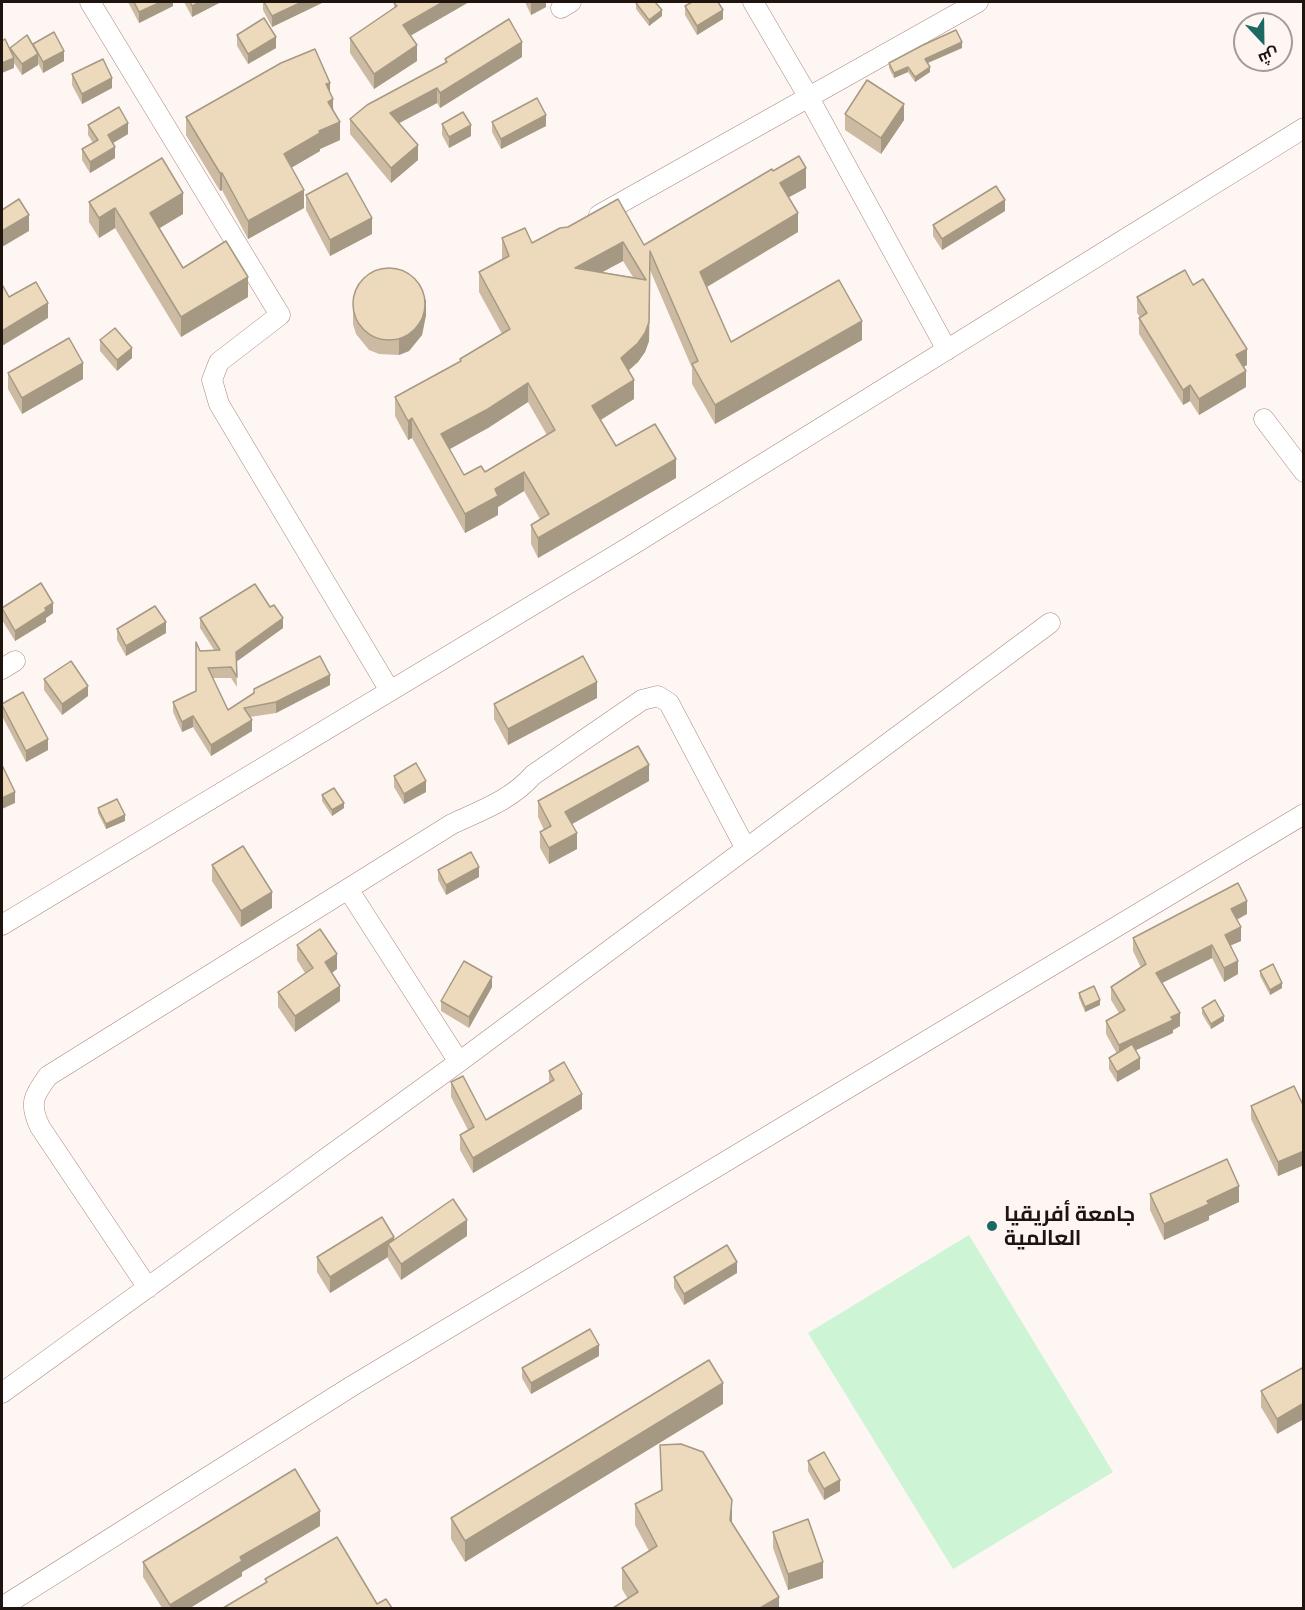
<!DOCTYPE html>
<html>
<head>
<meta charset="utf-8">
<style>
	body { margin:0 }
	#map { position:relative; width:1305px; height:1610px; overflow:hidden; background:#fef6f3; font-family:"Playfair Display",Cairo,serif }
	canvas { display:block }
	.frame { position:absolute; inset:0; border:3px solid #20140f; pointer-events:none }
	.north { position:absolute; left:1233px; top:12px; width:60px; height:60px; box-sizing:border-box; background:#fef6f3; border:2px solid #a59c98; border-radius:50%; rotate:158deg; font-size:16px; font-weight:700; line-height:24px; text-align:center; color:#20140f }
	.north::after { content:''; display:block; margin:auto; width:21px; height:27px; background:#1c6863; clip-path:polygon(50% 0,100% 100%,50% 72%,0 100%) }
</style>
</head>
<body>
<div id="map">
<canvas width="1305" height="1610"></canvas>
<div class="frame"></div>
<div class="north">ش</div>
</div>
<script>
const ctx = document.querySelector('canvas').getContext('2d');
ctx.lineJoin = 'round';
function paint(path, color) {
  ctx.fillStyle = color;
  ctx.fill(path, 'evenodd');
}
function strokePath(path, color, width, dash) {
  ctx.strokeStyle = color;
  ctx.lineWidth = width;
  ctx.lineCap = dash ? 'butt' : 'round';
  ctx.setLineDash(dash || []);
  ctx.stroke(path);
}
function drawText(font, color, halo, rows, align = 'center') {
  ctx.font = font + ' "Playfair Display",Cairo,serif';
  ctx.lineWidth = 6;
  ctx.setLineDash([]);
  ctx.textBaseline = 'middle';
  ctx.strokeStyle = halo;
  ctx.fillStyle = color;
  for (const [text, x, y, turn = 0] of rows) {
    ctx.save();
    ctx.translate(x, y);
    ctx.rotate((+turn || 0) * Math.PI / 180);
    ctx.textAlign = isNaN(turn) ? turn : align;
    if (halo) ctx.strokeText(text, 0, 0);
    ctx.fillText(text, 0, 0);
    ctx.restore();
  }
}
const green = new Path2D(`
	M969,1235L1113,1472L953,1569L808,1333Z`);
const street = new Path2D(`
	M90,2L280,315L219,362L212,380L219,404L390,691
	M753,2L808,96L947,350
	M561,8L571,2
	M599,215L978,2
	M1264,419L1304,472
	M2,669L15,661
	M348,889L459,1062
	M2,925L629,547L1304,128
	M148,1288L40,1127C29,1104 33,1096 48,1076L452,824C482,810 511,800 533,775L642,700L658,696L669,703L746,849
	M2,1393L459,1062L1050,623
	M2,1607L352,1386L1304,814`);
const wall = new Path2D(`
	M128,2H173V6L139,23Z
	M184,2H221L192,17Z
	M263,2H324L272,27L263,10Z
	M396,2H469L410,36L417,61L374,89L350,53V38L394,8V3Z
	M525,2H546V7L531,15Z
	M636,3L662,16L649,26L636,9Z
	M685,6L723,19L697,35L685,15Z
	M237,35L276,48L248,64L237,46Z
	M33,44L64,61L43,73L38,63V65L22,75L14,63V68L10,48L33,46Z
	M962,48L928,63L930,72L915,82L908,72L894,78L889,68V63Z
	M522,57L440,108L437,103L399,123L418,160L391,183L350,134V119L445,63V59Z
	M72,74L112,88L82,104L72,85Z
	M330,92L340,140L320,149V151L291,168L304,208L248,239L222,190L220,191L186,135V117Z
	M845,114L904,120L881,154L845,130Z
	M492,122L546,126L501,149L492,132Z
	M442,124L471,136L449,148L442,135Z
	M88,125L128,134L113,143L115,158L90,173L82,160V149L93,143L88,135Z
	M773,171L806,188L789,197L798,232L707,287L731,342L862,340L715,424L692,384V368L650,270L649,341L645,352L638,362L628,371L634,399L601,420L616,446L676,478L538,558L531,544V525L540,519L524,491L498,507V515L465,533L412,438L408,440L395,416V397L460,362V359L502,334L479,292V272L502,259V238L532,243L560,228L644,245ZM623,261L633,277L602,272ZM528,402L547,435L485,472L464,475L449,449L488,428Z
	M306,195L372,234L330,256L306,210Z
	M89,202L183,214L159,228L183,268L248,297L181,337L115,228L99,238L89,222Z
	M1005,211L942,250L933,236V225Z
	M1193,285L1247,365L1243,367L1246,387L1199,415L1190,401L1183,405L1139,334V318L1140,317L1137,313V297Z
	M353,298L426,315L422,335L409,351L399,355L379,354L369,350L356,334L353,324Z
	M100,340L132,358L117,371L100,351Z
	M8,373L83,379L22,414L8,389Z
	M2,608L53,613L46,618V622L15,641L2,620Z
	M200,618L283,628L236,662L237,687L231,678H213L228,710L254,694V689L330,685L276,713L250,717L252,731L211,756L193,727L182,732L173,712V702L196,691L214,650L200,628Z
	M117,629L166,633L126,656L117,640Z
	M44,679L88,696L62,715L44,690Z
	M597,698L508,745L494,719V704Z
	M2,704L48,750L26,762L2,716Z
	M394,776L426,792L404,804L394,787Z
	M649,781L572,824L577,849L549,864L540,848V832L544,830L538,817V801Z
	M322,795L344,808L332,816L322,801Z
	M98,808L125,821L106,829L98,813Z
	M212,865L272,908L241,927L212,881Z
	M438,870L479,877L446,895L438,880Z
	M1247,914L1237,920L1241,941L1231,945L1238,974L1224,982L1212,958L1162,983L1180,1026L1173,1030V1033L1136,1050L1140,1069L1117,1082L1109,1069V1058L1117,1054L1106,1034V1021L1119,1013L1111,1000V987L1141,968L1133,951V938Z
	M297,945L337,969L332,973L340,1001L295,1032L278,1007V992L305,973L297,960Z
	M1260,971L1282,988L1270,995L1260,976Z
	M492,987L469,1028L441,1011V1001Z
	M1079,993L1100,1005L1085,1012L1079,998Z
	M1202,1008L1224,1021L1211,1029L1202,1014Z
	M549,1071L582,1109L473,1173L460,1150V1135L468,1130L451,1097V1082L486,1120L549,1084Z
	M1251,1106L1304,1107V1165L1278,1176L1251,1119Z
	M1150,1194L1239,1202L1209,1216V1220L1164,1240L1150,1210Z
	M467,1236L401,1280L388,1259V1257L330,1293L317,1272V1257L394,1239Z
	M737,1273L684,1305L674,1288V1277Z
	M599,1356L531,1394L522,1378V1368Z
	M1304,1367L1277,1434L1261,1407V1391Z
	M723,1404L465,1562L451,1539V1518Z
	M660,1445L732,1523L779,1608L628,1599L622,1589V1568L649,1551L635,1525V1504L661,1490Z
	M808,1461L840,1491L824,1500L808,1471Z
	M320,1526L242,1572V1576L190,1608H162L143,1577V1562Z
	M773,1532L823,1578L788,1590L773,1548Z`);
const shadedWall = new Path2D(`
	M161,2H173V6L139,23V12Z
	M200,2H221L192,17V6Z
	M302,2H324L272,27V16Z
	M443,2H469L403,40V25Z
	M531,2H546V7L531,15Z
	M662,10V16L649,26V20Z
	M723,10V19L697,35V26Z
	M276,37V48L248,64V54Z
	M522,42V57L440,108V93Z
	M962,42V48L925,64V59Z
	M417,45V61L374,89V74Z
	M64,51V61L43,73V62Z
	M38,54V65L22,75V64Z
	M14,58V68L2,73V63Z
	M908,67V72L894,78V73Z
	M930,67V72L915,82V77Z
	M112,78V88L82,104V94Z
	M330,83V101L326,84Z
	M437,88V103L390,128V113Z
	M333,99V117L328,102Z
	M904,104V120L881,154V138Z
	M546,115V126L501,149V139Z
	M340,122V140L320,149V151L284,172V154L319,131Z
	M128,123V134L108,146V135Z
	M471,125V136L449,148V137Z
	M418,145V160L391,183V168Z
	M115,147V158L90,173V162Z
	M806,168V188L780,202V183Z
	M220,173H222V190L220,191Z
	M304,190V208L248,239V221Z
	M183,193V214L150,234V213Z
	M1005,200V211L942,250V239Z
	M115,208V228L99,238V218Z
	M798,213V232L700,291V272Z
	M29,215V231L2,247V231Z
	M372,218V234L330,256V240Z
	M623,242V261L575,287V268Z
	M650,270L649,341L645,352L638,362L621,377V358Z
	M248,277V297L181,337V317Z
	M426,299V315L422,335L409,351L399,355V339Z
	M48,303V318L2,346V331Z
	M862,321V340L715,424V405Z
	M132,348V358L117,371V360Z
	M1247,349V365L1236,371V355Z
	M83,363V379L22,414V398Z
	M1246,371V387L1199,415V399Z
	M634,380V399L592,425V406Z
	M528,383V402L488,428L441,454V434Z
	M1190,385V401L1183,405V390Z
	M412,418V438L408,440V421Z
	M676,459V478L538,558V538Z
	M524,472V491L498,507V515L465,533V514L495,489Z
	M53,603V613L46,618V622L15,641V631Z
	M283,618V628L236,662V652Z
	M166,622V633L126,656V646Z
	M330,675V685L276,713V702Z
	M597,682V698L508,745V729Z
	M88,686V696L62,715V704Z
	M193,716V727L182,732V722Z
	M252,720V731L211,756V745Z
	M48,739V750L26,762V751Z
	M649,765V781L565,828V812Z
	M426,781V792L404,804V794Z
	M15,792V803L2,809V798Z
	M344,803V808L332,816V810Z
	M125,815V821L106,829V824Z
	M577,833V849L549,864V848Z
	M479,867V877L446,895V885Z
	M272,892V908L241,927V911Z
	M1247,901V914L1231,922V909Z
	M1241,927V941L1225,948V935Z
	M1212,945V958L1156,986V973Z
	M337,954V969L325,978V962Z
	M1238,961V974L1224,982V968Z
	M492,977V987L469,1028V1017Z
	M1282,983V988L1270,995V990Z
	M340,986V1001L295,1032V1016Z
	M1100,1000V1005L1085,1012V1007Z
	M1180,1013V1026L1173,1030V1033L1119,1058V1045Z
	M1224,1016V1021L1211,1029V1024Z
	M1140,1058V1069L1117,1082V1072Z
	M582,1094V1109L473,1173V1158Z
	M1304,1151V1165L1278,1176V1162Z
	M1239,1186V1202L1209,1216V1220L1164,1240V1224L1207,1201Z
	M467,1220V1236L401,1280V1264Z
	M394,1237V1253L388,1244V1257L330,1293V1277Z
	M737,1262V1273L684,1305V1294Z
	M599,1345V1356L531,1394V1383Z
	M723,1383V1404L465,1562V1541Z
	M1304,1403V1419L1277,1434V1419Z
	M840,1480V1491L824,1500V1489Z
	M732,1500V1520L730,1541V1520Z
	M320,1511V1526L242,1572V1576L190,1608H170V1605L240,1557Z
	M823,1562V1578L788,1590V1574Z
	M779,1597V1608H760Z`);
const building = new Path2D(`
	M134,2H161L139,12Z
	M190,2H200L192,6Z
	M264,2H302L272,16Z
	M396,2H443L403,25L417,45L374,74L350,38L397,6L394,3Z
	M638,2H655L662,10L649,20L636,3Z
	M692,2H718L723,10L697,26L685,6Z
	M264,18L276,37L248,54L237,35Z
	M509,19L522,42L440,93L437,88L390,113L418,145L391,168L350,119L367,105L447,62L445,59Z
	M956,30L962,42L925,59L930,67L915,77L908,67L894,73L889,63L923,45Z
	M54,32L64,51L43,62L33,44Z
	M27,35L38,54L22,64L10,48Z
	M5,39L14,58L2,63V41Z
	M315,49L330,83L326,84L333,99L328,102L340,122L319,131L320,133L284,154L304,190L248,221L222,173H220L186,117L281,63Z
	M103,59L112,78L82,94L72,74Z
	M867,80L904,104L881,138L845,114Z
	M537,98L546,115L501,139L492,122Z
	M119,107L128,123L108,135L115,147L90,162L82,149L98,140L88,125Z
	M463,112L471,125L449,137L442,124Z
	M799,156L806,168L780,183L798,213L700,272L731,342L839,280L862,321L715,405L692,364L698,361L650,251L649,322L645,333L638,343L621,358L634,380L592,406L616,446L655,424L676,459L538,538L531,525L549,514L524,472L495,489L498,496L465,514L412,418L408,421L395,397L461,361L460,359L510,329L479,272L509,256L502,238L525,228L532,243L560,228L568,227L618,199L644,245L772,169L773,171ZM623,242L646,280L575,268ZM528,383L555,430L485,472L481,466L464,475L441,434L488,409Z
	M162,158L183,193L150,213L183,268L226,241L248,277L181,317L115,208L99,218L89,202Z
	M347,173L372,218L330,240L306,195Z
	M996,186L1005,200L942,239L933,225Z
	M19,199L29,215L2,231V210Z
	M353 304a36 36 0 1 1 72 0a36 36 0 1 1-72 0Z
	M1185,270L1193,285L1203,279L1247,349L1236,355L1246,371L1199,399L1190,385L1183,390L1139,318L1147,313L1137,297Z
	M36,282L48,303L2,331V287L3,286L9,297Z
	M115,328L132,348L117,360L100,340Z
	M69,338L83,363L22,398L8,373Z
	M41,583L53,603L45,608L46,611L15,631L2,608Z
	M255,584L270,607L274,605L283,618L236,652L237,677L231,667L208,668L228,710L254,693V689L320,656L330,675L276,702L244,708L252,720L211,745L193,716L182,722L173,702L196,691V642L200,651L220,650L200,618Z
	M155,606L166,622L126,646L117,629Z
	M583,656L597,682L508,729L494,704Z
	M71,661L88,686L62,704L44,679Z
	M23,692L48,739L26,751L2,705V704Z
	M638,746L649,765L565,812L577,833L549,848L540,832L551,826L538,801Z
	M416,763L426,781L404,794L394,776Z
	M2,765L15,792L2,798Z
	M334,788L344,803L332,810L322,795Z
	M117,799L125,815L106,824L98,808Z
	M243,846L272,892L241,911L212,865Z
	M471,852L479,867L446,885L438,870Z
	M1238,883L1247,901L1231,909L1241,927L1225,935L1238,961L1224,968L1212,945L1156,973L1180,1013L1171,1017L1173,1020L1119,1045L1106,1021L1125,1010L1111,987L1146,964L1133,938Z
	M320,929L337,954L325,962L340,986L295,1016L278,992L313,968L297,945Z
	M464,961L492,977L469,1017L441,1001Z
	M1273,964L1282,983L1270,990L1260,971Z
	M1094,986L1100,1000L1085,1007L1079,993Z
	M1215,1000L1224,1016L1211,1024L1202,1008Z
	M1132,1044L1140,1058L1117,1072L1109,1058Z
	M564,1062L582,1094L473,1158L460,1135L474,1127L451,1082L463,1076L486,1120L554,1080L549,1071Z
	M1294,1086L1304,1107V1151L1278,1162L1251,1106Z
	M1227,1159L1239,1186L1207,1201L1209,1204L1164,1224L1150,1194Z
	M453,1199L467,1220L401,1264L388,1244Z
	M382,1217L394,1237L330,1277L317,1257Z
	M727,1245L737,1262L684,1294L674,1277Z
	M590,1329L599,1345L531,1383L522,1368Z
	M709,1360L723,1383L465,1541L451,1518Z
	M1304,1367V1403L1277,1419L1261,1391Z
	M681,1444L703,1452L732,1500L730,1520L779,1597L760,1608H613L638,1592L622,1568L657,1546L635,1504L662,1490L660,1445Z
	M824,1452L840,1480L824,1489L808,1461Z
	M295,1469L320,1511L240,1557L242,1561L170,1605L143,1562Z
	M808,1519L823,1562L788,1574L773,1532Z
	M337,1537L377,1604L386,1599L392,1608H223L267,1582L265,1579Z`);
const markers = [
	[992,1226,6,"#1c6863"]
];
const poiNames = [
	["جامعة أفريقيا",1004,1214],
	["العالمية",1004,1238]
];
paint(green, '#cdf4d4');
strokePath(street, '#a8887a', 21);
strokePath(street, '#fff', 20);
paint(wall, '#ccbba2');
paint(shadedWall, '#a69984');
paint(building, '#eddabc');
strokePath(building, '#a69984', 1.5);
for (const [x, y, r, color] of markers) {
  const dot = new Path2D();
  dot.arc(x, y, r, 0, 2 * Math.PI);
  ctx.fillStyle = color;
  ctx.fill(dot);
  strokePath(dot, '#fef6f3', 2);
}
drawText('bold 21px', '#20140f', '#fef6f3', poiNames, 'left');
</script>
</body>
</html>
